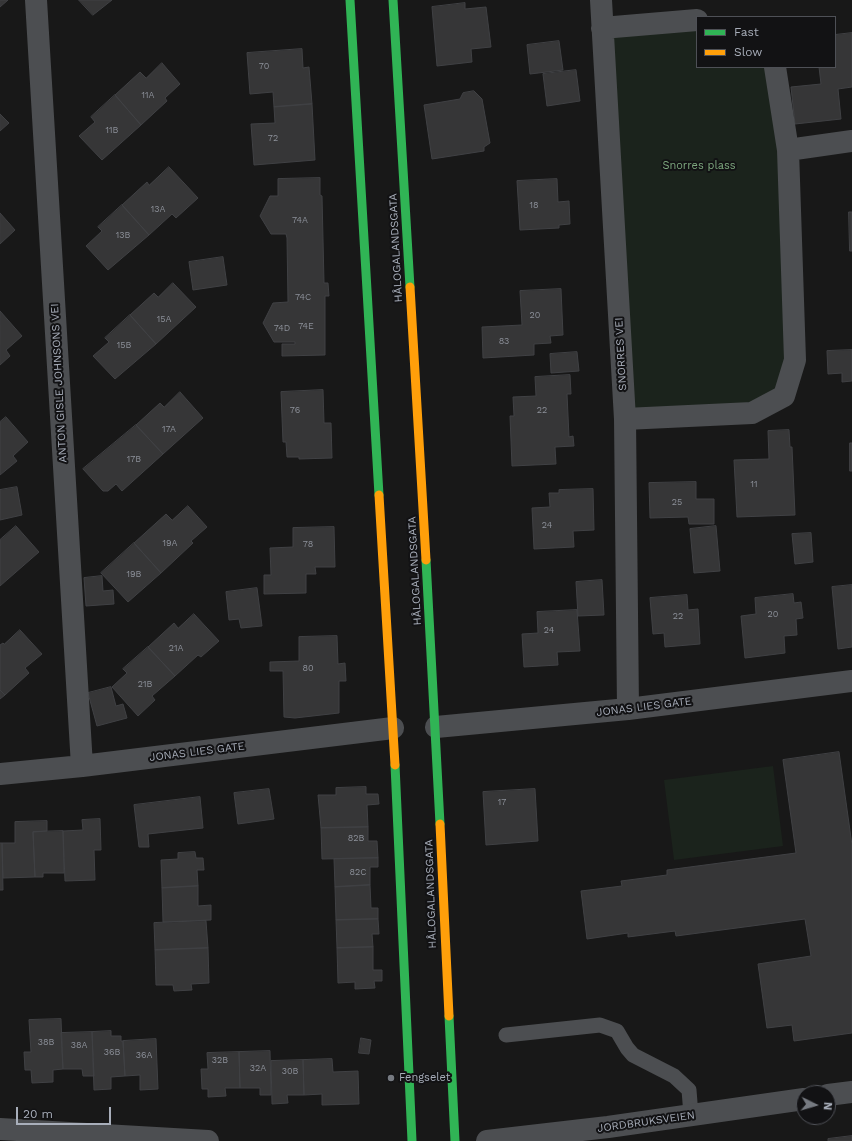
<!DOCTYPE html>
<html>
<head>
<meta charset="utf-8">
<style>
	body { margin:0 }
	#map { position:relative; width:852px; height:1141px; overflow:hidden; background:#181818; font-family:"Work Sans",sans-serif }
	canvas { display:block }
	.legend { position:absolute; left:696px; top:16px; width:140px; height:52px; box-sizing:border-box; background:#121214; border:1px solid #4e5056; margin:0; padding:5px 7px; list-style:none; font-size:12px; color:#a8aeba }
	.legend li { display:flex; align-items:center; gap:8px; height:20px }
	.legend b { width:20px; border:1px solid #4e5056 }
	.north { position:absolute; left:796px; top:1085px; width:40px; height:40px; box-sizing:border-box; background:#121214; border:1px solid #4e5056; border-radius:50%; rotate:95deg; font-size:11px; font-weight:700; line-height:16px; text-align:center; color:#a8aeba }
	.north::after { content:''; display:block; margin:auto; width:14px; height:18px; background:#767a81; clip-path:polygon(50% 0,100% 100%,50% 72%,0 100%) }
	.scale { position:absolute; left:16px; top:1107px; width:95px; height:18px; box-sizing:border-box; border:2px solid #a8aeba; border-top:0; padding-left:5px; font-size:12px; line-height:14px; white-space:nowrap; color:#a8aeba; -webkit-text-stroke:3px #121214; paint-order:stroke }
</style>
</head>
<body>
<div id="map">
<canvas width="852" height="1141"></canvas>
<ul class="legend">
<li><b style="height:5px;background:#30b455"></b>Fast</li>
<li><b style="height:5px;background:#ff9f0a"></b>Slow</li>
</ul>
<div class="north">N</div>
<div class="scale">20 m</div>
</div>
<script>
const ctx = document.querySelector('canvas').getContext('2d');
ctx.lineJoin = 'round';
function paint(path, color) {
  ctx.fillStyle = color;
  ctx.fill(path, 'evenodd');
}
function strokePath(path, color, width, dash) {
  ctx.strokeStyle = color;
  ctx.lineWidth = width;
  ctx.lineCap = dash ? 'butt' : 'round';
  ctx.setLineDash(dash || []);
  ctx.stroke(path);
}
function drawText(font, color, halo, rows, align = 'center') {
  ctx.font = font + ' "Work Sans",sans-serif';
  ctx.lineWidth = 4;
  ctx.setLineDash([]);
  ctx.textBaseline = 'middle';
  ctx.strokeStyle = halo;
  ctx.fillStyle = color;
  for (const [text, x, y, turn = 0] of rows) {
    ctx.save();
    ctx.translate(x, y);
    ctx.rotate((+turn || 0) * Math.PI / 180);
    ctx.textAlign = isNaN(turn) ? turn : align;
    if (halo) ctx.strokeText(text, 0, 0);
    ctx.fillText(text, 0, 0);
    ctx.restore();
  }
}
const green = new Path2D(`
	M697,20V67H775L788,150L784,396L752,413L625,419L602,28Z
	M773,766L783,846L674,860L664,780Z`);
const building = new Path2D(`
	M0,0H8L0,7Z
	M79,0H112L93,15Z
	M465,3V9L486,7L491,47L471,49L472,62L437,66L432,7Z
	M852,33V87L838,89L841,119L795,124L791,87L821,84L819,67H835V35Z
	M559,41L563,70L530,74L527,45Z
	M302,49L303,68L309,67L312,104L274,107L273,92L250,94L247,53Z
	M162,63L180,84L165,98L167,101L141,125L115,95L140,72L146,78Z
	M576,70L580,101L547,106L543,74Z
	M474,91L482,99L490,143L484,147V151L432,159L424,105L460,99L463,93Z
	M115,95L141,125L102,160L79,136L95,122L91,117Z
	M312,104L315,160L254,165L251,124L275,123L274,107Z
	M0,114L9,123L0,131Z
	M169,167L198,198L176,218L172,214L149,235L122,205L147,182L149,185Z
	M320,178V195L322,196L324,283H328L329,296H325V355L282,356V344H295V342H274L263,323L273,303L288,302L287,238L286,234H271L260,216L270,196H278V179Z
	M557,179L558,202L569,201L570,224L559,225V228L520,230L517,181Z
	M122,205L149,235L108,270L86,246L102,231L98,227Z
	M849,212H852V251H850Z
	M0,213L15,230L0,244Z
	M223,257L227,285L193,290L189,262Z
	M173,283L196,307L156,344L130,315L154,293L158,297Z
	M561,289L563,335L550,336L551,343L534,344V355L483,358L482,327L522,325L520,291Z
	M0,311L22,336L6,350L10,356L0,365Z
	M130,315L156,344L115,379L93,356L109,342L105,338Z
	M852,350V381L842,382V373L828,374L827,351Z
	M577,352L579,371L551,373L550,354Z
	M570,375L571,394H567L569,437L573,436L574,446L555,447L556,464L512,466L510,416H514L513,397L536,396L535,377Z
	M323,390L324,423H331L332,458L299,459V457H287L286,442H283L281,392Z
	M180,392L203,418L163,454L136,425L160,403L164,407Z
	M6,417L28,442L13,456L17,461L0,475V422Z
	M136,425L163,454L122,491L116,484L108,491H103L83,469Z
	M789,430L790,447H792L795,515L737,517L734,460L769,459L768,431Z
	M850,443H852V471H850Z
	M696,482V499H714V524H689L688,517L650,518L649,483Z
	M17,487L22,515L0,520V490Z
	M593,489L594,530L573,531L574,547L534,549L532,508L550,507L549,493H559V490Z
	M188,506L207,527L191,541L193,543L161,573L134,543L166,514L172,520Z
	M16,526L39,552L0,586V540Z
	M716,526L720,571L694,573L690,529Z
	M334,527L335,567H315L316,574H306V593L264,594V575H271L270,548L293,547V528Z
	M811,533L813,562L795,564L792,534Z
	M134,543L161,573L128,602L101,573Z
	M102,576L103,591L113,590L114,604L86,606L84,578Z
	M602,580L604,615L578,616L576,582Z
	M852,585V647L838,649L832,587Z
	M257,588L262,626L241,628L239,619L229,620L226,592Z
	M793,594L794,603L801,602L803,618L796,619L797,635L784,636L785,653L745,658L741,616L756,614L755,598Z
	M687,595L688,610L698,609L700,644L665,647L664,633L653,634L650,598Z
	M577,610L580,651L557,652L558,665L524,667L522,634L538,633L537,612Z
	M194,614L219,641L201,657L198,655L175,676L148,647L174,623L178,628Z
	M20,630L42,654L25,668L29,673L5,695L0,690V645L3,643L4,644Z
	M337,636L338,664L345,663L346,681H339V713L295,718L284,717L283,671H270V662L299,661V637Z
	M148,647L175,676L152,696L155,700L138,716L112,687L127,673L123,669Z
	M111,687L116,706L123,704L127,718L97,726L88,693Z
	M0,690L5,695L0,699Z
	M839,752L852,845V1033L794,1041L792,1025L767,1028L758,964L811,956L805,919L676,936L675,931L628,937V933L587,939L581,891L622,886L621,881L667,875V870L796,853L783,760Z
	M366,787V794H378L379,804L367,805L368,827L321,828L318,795H336V788Z
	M269,789L274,819L238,824L234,793Z
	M535,789L538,841L486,845L483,792Z
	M200,797L203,828L148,834L149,847H139L134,805Z
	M100,819L101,850H94L95,880L65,881L63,831L83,830L82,820Z
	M47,821V831L33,832L35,877L3,878L2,843H15V822Z
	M368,827V841H377L378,858L322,859L321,828Z
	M63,831L64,873H43V877H35L33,832Z
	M0,843H2L3,890H0Z
	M195,852L196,858H203L204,870H197L198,886L162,888L161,860L178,859V853Z
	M378,858V867H370V885L335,887L334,859Z
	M370,885L371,908H378V919L336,920L335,887Z
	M198,886V906L211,905V920L163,922L162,888Z
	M378,919L379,934H372L373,947L337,948L336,920Z
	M206,921L208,948L155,950L154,923Z
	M373,947V970H382V981H374L375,988L355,989V982L338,983L337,948Z
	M208,948L209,983L191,984L192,990L174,991L173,985H156L155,950Z
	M61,1019L63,1069L53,1070V1082L32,1083L31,1070H25L24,1052H31L29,1020Z
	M111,1031V1036H121V1041H123L125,1076L111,1077V1089L94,1090L92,1032Z
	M92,1032L94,1076H83L82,1069H63L61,1033Z
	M361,1038L371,1040L369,1054L359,1053Z
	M156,1039L158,1089L140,1090V1075L125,1076L123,1041Z
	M270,1051L271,1095H260V1088H240L239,1052Z
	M239,1052L240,1088H225L226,1096L208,1097V1089H202L201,1069H208L207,1053Z
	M332,1059L333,1072L358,1071L359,1104L322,1105V1094L304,1095L303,1060Z
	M303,1060L304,1095H287L288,1103L272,1104L271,1061Z
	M852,1136V1141H828V1139Z`);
const lane = new Path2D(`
	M506,1035L600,1025L617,1031L627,1048L633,1055L674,1076L689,1090L691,1115`);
const street = new Path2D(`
	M36,0L82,766
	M601,0L625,419L628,709
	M602,28L697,20
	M788,150L852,141
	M625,419L752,413L784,396L795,360L788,150L775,67
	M436,727L628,709L852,681
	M0,774L82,766L393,728
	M828,1095L852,1092
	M0,1129L208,1141
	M487,1141L608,1127L804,1099`);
const fast = new Path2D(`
	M350,0L379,495
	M393,0L410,287
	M426,560L440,824
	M395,765L412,1141
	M449,1016L455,1141`);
const slow = new Path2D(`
	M410,287L426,560
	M379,495L395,765
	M440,824L449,1016`);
const markers = [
	[391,1078,4,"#767a81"]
];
const numberNames = [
	["70",264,66],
	["11A",148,95],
	["11B",112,130],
	["72",273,138],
	["18",534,205],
	["13A",158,209],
	["74A",300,220],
	["13B",123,235],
	["74C",303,297],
	["20",535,315],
	["15A",164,319],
	["74E",306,326],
	["74D",282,328],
	["83",504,341],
	["15B",124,345],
	["76",295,410],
	["22",542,410],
	["17A",169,429],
	["17B",134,459],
	["11",754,484],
	["25",677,502],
	["24",547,525],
	["19A",170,543],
	["78",308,544],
	["19B",134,574],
	["20",773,614],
	["22",678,616],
	["24",549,630],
	["21A",176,648],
	["80",308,668],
	["21B",145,684],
	["17",502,802],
	["82B",356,838],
	["82C",358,872],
	["38B",46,1042],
	["38A",79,1045],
	["36B",112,1052],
	["36A",144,1055],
	["32B",220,1060],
	["32A",258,1068],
	["30B",290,1071]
];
const parkNames = [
	["Snorres plass",699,166]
];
const streetNames = [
	["HÅLOGALANDSGATA",396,248,-93],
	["SNORRES VEI",621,354,-93],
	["ANTON GISLE JOHNSONS VEI",59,383,-93],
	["HÅLOGALANDSGATA",415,571,-93],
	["JONAS LIES GATE",644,707,-7],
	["JONAS LIES GATE",197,752,-7],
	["HÅLOGALANDSGATA",431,894,-92],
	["JORDBRUKSVEIEN",646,1122,-8]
];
const poiNames = [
	["Fengselet",399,1078]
];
paint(green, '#1b231c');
paint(building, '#363637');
strokePath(building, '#404144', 1);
strokePath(lane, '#4c4e51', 15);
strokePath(street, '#4c4e51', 22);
strokePath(fast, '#30b455', 9);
strokePath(slow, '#ff9f0a', 9);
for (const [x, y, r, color] of markers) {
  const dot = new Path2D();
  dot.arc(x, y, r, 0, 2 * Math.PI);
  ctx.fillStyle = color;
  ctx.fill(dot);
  strokePath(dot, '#121214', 1.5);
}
drawText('9px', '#8c9099', null, numberNames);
drawText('11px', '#7da77e', '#121214', parkNames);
drawText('11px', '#a8aeba', '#121214', streetNames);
drawText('11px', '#a8aeba', '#121214', poiNames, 'left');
</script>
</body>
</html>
